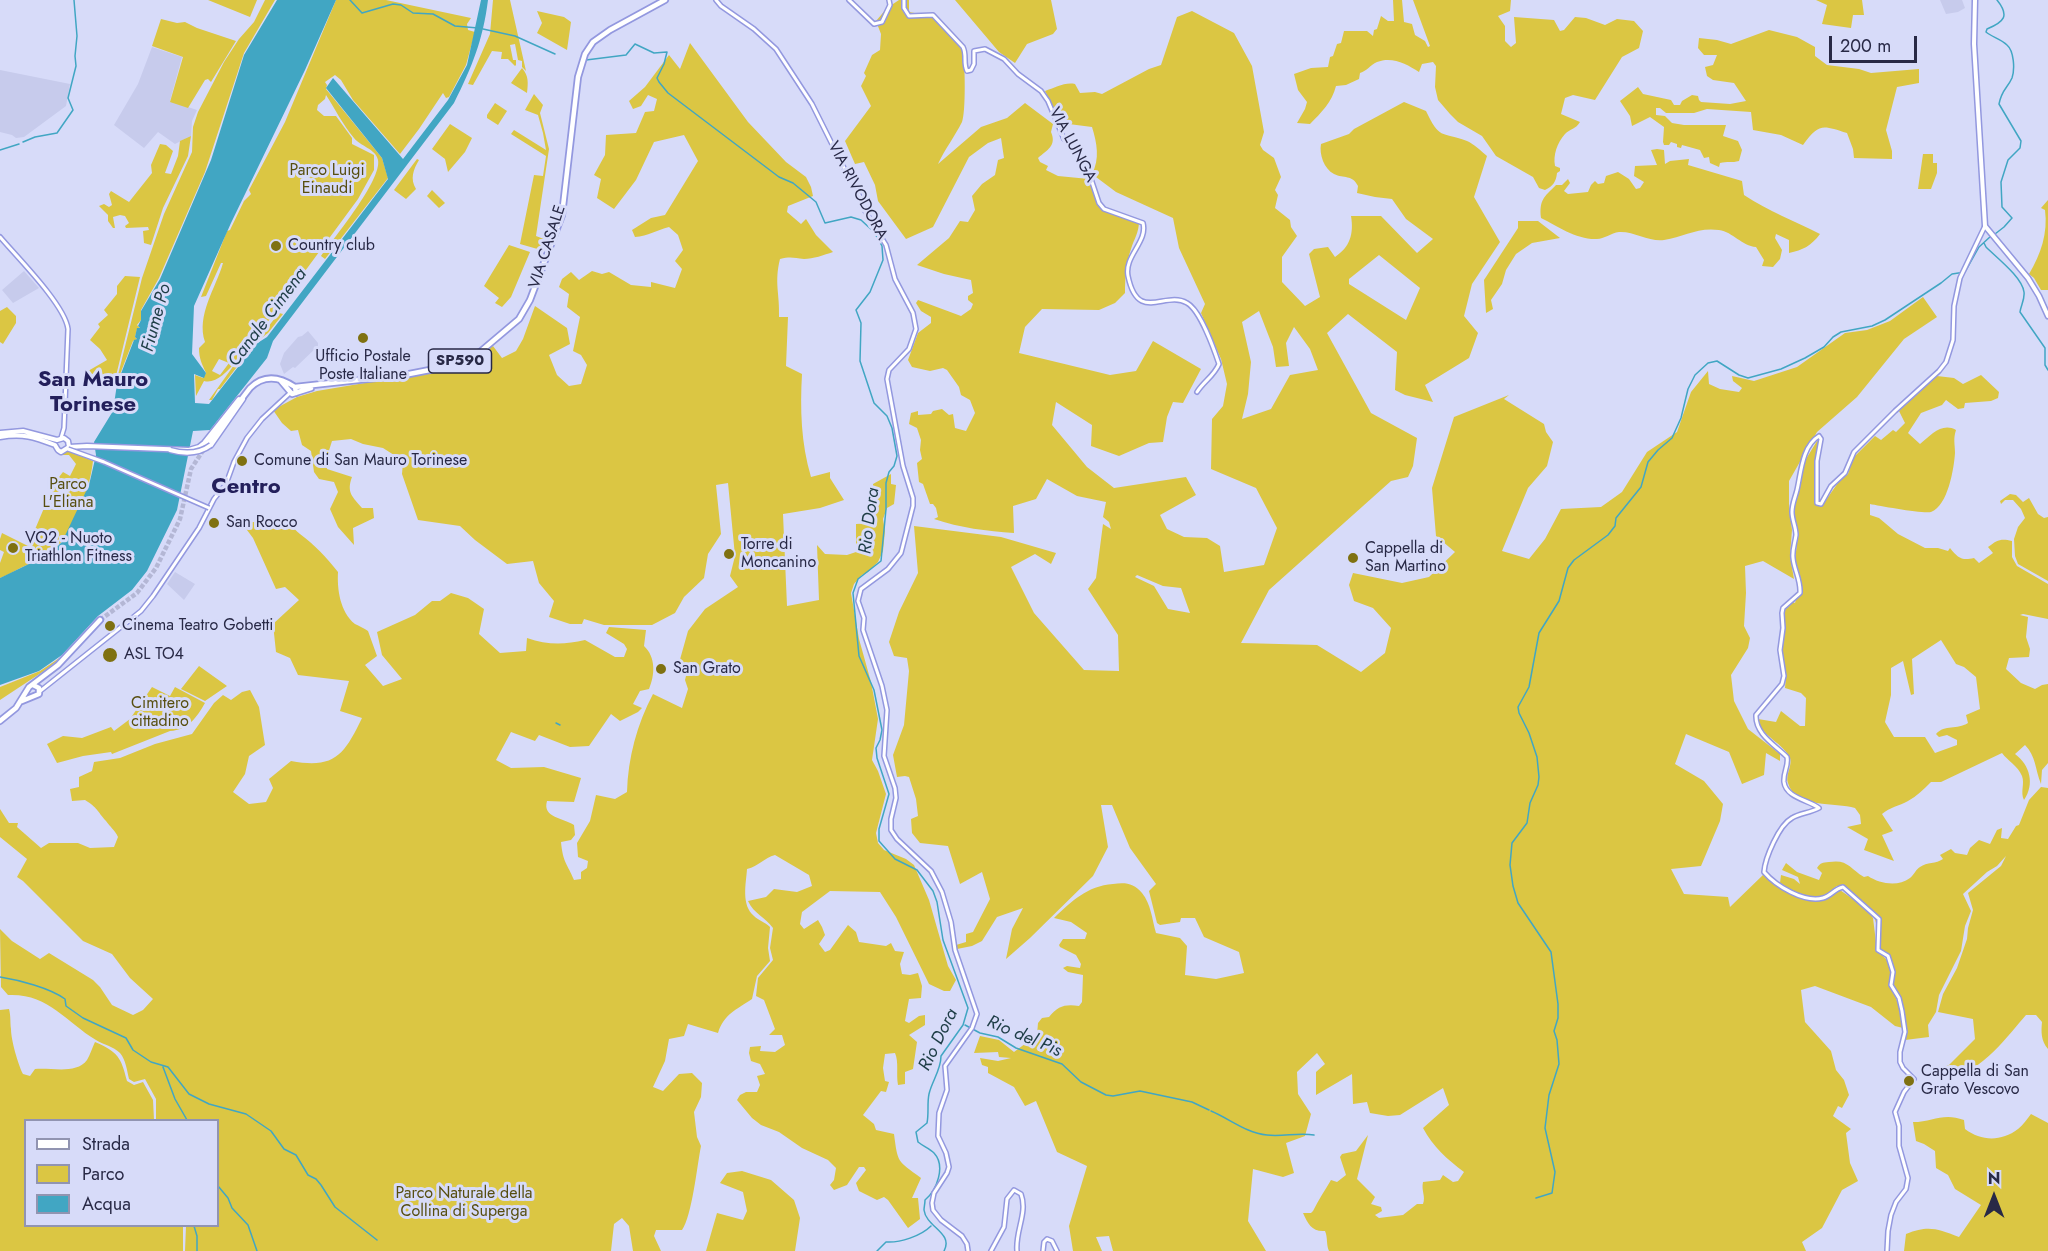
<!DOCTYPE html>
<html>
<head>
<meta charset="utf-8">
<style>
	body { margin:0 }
	#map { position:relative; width:2048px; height:1251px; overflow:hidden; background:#d7dbf9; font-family:Jost,sans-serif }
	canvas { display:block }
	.legend { position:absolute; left:24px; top:1119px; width:195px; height:108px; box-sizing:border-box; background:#d7dbf9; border:2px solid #9194b1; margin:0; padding:8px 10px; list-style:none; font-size:18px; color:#282946 }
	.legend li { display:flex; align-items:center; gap:12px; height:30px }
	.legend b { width:30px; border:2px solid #9194b1 }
	.north { position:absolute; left:1964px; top:1167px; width:60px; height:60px; -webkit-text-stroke:4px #d7dbf9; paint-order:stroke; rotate:0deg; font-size:16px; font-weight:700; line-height:24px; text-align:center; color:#282946 }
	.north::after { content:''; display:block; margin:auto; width:21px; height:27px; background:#282946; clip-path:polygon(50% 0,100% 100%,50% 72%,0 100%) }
	.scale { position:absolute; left:1829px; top:36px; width:88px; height:27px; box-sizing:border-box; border:3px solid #282946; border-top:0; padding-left:8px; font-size:18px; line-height:21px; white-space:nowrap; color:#282946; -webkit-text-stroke:4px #d7dbf9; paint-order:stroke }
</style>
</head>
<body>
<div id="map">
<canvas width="2048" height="1251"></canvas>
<ul class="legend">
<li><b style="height:8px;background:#fff"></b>Strada</li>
<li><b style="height:16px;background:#dbc643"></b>Parco</li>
<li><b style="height:16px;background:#41a6c3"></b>Acqua</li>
</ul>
<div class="north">N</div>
<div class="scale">200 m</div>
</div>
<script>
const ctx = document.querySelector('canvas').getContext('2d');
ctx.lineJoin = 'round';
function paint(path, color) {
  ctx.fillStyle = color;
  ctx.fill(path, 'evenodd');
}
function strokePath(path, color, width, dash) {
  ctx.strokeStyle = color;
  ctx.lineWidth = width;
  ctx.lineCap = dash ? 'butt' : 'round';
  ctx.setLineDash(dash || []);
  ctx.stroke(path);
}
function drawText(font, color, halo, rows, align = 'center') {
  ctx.font = font + ' Jost,sans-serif';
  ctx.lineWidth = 6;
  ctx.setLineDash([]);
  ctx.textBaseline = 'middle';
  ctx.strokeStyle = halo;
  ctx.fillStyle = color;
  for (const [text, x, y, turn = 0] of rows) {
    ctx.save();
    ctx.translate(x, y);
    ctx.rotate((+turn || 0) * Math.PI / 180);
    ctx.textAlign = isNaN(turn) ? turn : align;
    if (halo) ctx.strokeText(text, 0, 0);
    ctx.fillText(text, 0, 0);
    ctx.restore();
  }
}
const built = new Path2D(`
	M1940,0H1962L1965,8L1958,12L1946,14Z
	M152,47L182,57L170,101L197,110L192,121L191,136L175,144L158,132L144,148L114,125L138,84Z
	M0,70L70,84L66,106L24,137L16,138L12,135L0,132Z
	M24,271L39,288L13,303L2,290Z
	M308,331L318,343V346L295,368L293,367L284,374L280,364L284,353L298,337L302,336Z
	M175,572L195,584L184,600L167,584Z`);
const green = new Path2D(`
	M208,0H257L250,17Z
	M265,0H275L244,53L205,172L159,278L141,310V320L137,325L140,328L137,329L135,337L137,339L133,341L115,387L142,278L164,214L192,152L193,127L198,112L224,62L239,39L254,22Z
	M336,0H386L471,18L467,24L468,30L475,32L466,65L449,97L446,98L443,93L419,129L400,154L353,100L341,80L335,75L325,82L327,85L326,89L382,158L388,178L325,259L321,256C334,238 382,180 378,160C376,149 360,146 354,138C343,125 335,109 326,95L325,99L318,105L317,110L324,116H336L352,138V144L374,155V170L358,199L261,331C246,343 225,387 204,381L196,396L195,375L203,378L206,373C202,364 199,359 199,348L205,342C196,315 216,288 223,263H221L206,296L201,297L227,231L230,230L244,201L251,194L249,190L285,122ZM219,359L229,363L220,375L212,371Z
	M493,0H510L526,71L522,67V61L518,60L515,44L510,45L513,60H516V65L515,66L508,59H501L502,52L492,51L473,85L468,84L490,34Z
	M899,0H909V12L932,16L936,19L963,51C965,63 966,112 962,122C955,136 945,149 938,164L981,127L1007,118L1025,103L1053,124L1051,132C1057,146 1047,150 1038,158L1040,162L1048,166L1046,170L1058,176L1089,179C1100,213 1106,213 1139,221C1139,233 1134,239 1131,249C1126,264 1125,278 1125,293L1115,303L1099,310L1042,309L1025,327L1019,353L1110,375L1136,371L1153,341L1201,369L1183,403L1173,402L1167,417L1163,442L1149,443L1119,456L1091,446L1092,425L1056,402L1052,425L1087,467L1114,488L1186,477L1196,495L1160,515L1167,529L1184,537L1207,538L1220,546L1224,572L1264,565L1277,528L1256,488L1211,469L1212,419L1223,406L1227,384L1221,359L1201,313L1205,304L1179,248L1173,218L1116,192L1092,174C1100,159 1097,143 1092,127L1061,123L1045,91C1055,88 1064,82 1075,84L1080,93L1095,92L1102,94L1149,69L1161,65L1177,17L1192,11L1234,33L1252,66L1264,132L1260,145L1263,150L1274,158L1281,177L1275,190L1278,195L1275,208L1290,220L1291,227L1297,236L1282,257V282L1305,306L1320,297L1309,254L1314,249L1328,247L1335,257C1350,247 1354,234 1351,216H1381L1417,253L1433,239L1406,219L1392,199L1375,197L1357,193L1358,186C1352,174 1344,179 1334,174C1324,169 1319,154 1321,144L1349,134L1354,129L1404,102L1426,111C1440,140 1440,131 1467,141C1474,144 1481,151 1487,156L1474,197L1500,242L1472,284L1464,316L1478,333L1469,358L1425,385L1433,402L1405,395L1395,390L1397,352L1348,314L1327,333L1371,413L1417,438L1413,466L1408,477L1391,481L1269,590L1241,643L1317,645L1361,672L1385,653L1391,628L1373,608L1354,601L1349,585L1353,573L1402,583L1429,577L1455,552L1436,536L1432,488L1454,417L1509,395L1504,399L1544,424L1546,432L1553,442L1547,466L1528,488L1502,551L1529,559L1545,539L1561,509L1601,507L1622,492L1647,452L1677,432L1691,392L1708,371L1709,384L1720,389L1739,392L1742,388L1733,381L1732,376L1754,381L1797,367L1845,333L1867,330L1890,321L1923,297L1937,317L1904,339L1857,397L1817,432L1789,481V504L1792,530L1790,556L1794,579L1763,561L1745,566L1746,593L1744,626L1750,638L1748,648L1731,675L1734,701L1748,729L1780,754V761L1766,753L1764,775L1742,784L1729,752L1686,734L1675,764L1704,781L1723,804L1720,821L1701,866L1671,869L1684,894L1728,897L1730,907L1764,874C1781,885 1802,905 1823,899C1829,898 1834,893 1840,890L1867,909L1873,918L1877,950L1887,960L1891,974L1889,984L1897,998L1903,1028L1895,1026L1871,1007L1815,986L1801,990L1805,1022L1831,1051L1836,1070L1844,1080L1849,1095L1842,1108L1838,1106L1833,1116L1851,1129L1846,1133L1850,1163L1858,1181L1842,1190L1822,1228L1802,1242L1806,1251H1329C1326,1244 1328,1238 1325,1231C1312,1232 1308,1224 1303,1213H1311L1313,1211C1319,1199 1325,1190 1331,1180L1337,1182L1346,1175L1340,1157L1342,1154L1356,1151L1368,1135L1357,1179L1375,1197L1371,1204L1381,1207L1382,1211L1375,1215L1379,1218L1403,1215L1417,1204H1423C1426,1196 1421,1191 1423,1182L1440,1180L1443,1175L1453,1182L1458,1181L1464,1172C1447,1159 1433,1147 1423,1128L1449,1105L1443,1088L1400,1115L1388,1116L1370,1113L1367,1102L1353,1104L1352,1074L1316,1095V1072L1325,1064L1317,1053L1297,1072L1298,1094L1311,1114L1305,1136L1286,1143L1294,1173L1283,1177L1253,1169L1248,1221L1266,1251H1113L1109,1236L1096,1237L1102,1251H1073L1069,1226L1087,1166L1057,1152L1036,1101L1025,1106L1014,1087L988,1073V1067L982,1065L980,1058L998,1061L1011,1058L999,1057L998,1052L974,1053L980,1036L999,1040L1014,1052L1037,1035L1038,1023L1042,1018L1049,1017C1058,1006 1065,1004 1079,1006L1082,1002L1083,975L1068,972L1063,968L1067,966L1080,968L1081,964L1076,955L1060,947L1059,945L1063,939H1085L1087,933L1071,922L1054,918C1072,901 1087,886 1113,884C1125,882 1134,883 1142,893C1151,904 1152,919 1156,933L1180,938L1187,946L1185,975L1216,979L1244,973L1239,952L1204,937L1195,918H1181L1180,922L1160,925L1157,923L1149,891L1156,884L1130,848L1112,805H1101L1108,847L1093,876L1030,938L1006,959L1012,929L1023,908L997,917L982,941L972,946L957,949L956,945L966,942V934L973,932L990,899L982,872L960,884L948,846L920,843L912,833L911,819L918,816L916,799L909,777L905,776L897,777L893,755L904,725L909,671L907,658L894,656L889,642L899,612L918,573L914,526L1001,537L1056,553L1051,564L1035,554L1011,567L1034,613L1084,670L1119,671L1118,635L1088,589L1096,578L1103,524L1111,529L1109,522L1103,517L1106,502L1077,496L1047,479L1036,499L1013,506L1014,533C987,531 960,528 934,519L938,517L936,508L933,504H930L923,484L919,482L917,463L922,459L920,450L921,440L917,428L909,424L911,413L918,411V415L931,414L933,411L942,409L949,415L953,414L955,428L966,431L975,413L970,400L961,395L959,387L947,370L943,368L930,371L912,367L908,360L918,333L931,323V317L921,311L916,303L918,300L961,316L971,309L973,304L968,300V296L973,293L971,280L944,274L917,265L949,238L960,221L968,222L975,210L972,196L982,184L995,175L998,160L1004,158L1001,138L988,143L969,157L933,227L906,239L878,201L875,185L864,162L855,164L845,141L871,106L861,86L866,76L864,73L872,55L880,50L881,34L876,21L887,8ZM1379,255L1420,288L1406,320L1349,284V279ZM1259,311L1273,347L1276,367L1289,366L1286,343L1294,327L1310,349L1318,370L1290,375L1271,409L1242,419L1248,394L1251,362L1242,322ZM1137,575L1163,586L1181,588L1190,613L1168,609L1154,586L1135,577Z
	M955,0H1051L1057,29L1053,34L1027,44L1015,63L999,52Z
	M1393,0H1402L1404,22L1412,24L1415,35L1425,41L1428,47L1430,46L1413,0H1511L1510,11L1498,16L1505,26V41L1511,47L1516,43L1514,17L1554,20L1560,31L1564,30L1575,17L1586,18L1605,25L1617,19L1634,21L1643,31L1639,48L1622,57L1595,100L1573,95L1565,98L1561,114L1580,122C1576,129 1570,129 1565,134C1557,143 1553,155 1555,166L1560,168V171L1557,173C1556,182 1553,186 1545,190L1539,188L1533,177L1496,156L1482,136L1458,122L1450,114L1438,100L1435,87L1436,66L1433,62L1422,64L1419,72C1407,64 1392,56 1377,62C1370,65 1367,71 1360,73L1359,79L1346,85L1336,86C1332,102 1321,113 1310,124L1297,123L1305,109L1307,102L1298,90L1294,74L1311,68L1328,67L1330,57L1333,56L1337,44L1341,43L1344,31H1367L1373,36L1374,30L1377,29L1381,16L1388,21H1394Z
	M1816,0H1862L1864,15H1853L1851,28L1822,24L1827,5Z
	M537,11L564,17L571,22L567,50L537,33L542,23Z
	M161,19L177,23L185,22L197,28L236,41L211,82L208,79L205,80L188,108L170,102L183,57L152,46Z
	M1769,30L1797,37L1815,47V56L1827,65L1859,69L1871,73L1919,69V83L1897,87L1886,130L1892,151V159L1854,158L1853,149L1847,133C1822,125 1819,123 1803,145L1781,135L1753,130L1751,112L1707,109L1694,113H1666L1660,108H1656V115L1665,116L1672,123L1684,125H1726L1723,136L1738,141L1742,150L1739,161C1732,163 1727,161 1720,163L1719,167L1710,163L1709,157L1704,158L1700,150L1682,145L1681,148L1677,147V144L1671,142L1669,145H1664L1663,142L1664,127L1650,117L1632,126L1630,116L1620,101L1638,87L1643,94L1671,100L1674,105H1680L1682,101L1692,95L1698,96L1699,100L1701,102L1730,104L1746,101L1734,83L1713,80L1707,76L1705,67L1713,65L1717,55H1704L1698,48L1699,38L1717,40L1731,44Z
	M690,43L748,122L786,162L806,177L811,187L813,196L788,206L787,212L801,224L806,219L816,235L833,252C824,255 813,259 804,259C794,258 791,256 780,259C774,283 780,294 779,317H788L786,366L802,374C800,409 801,443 811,477L830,472V478L844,500L820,508L783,514L787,606L819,600L817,545L825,554L847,555L856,552V524L874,523L873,484L891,474V484L896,485L894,504L887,508L883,519L885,531L883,551L878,562L868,572L862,575L854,584L851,593L859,639L871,682L878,719L872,760L878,771L886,794L876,833L878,843L884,850L906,859L914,865L929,900L948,966L956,980L950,991H944L929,984L896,917L880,892L830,891L802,912L800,924L804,929L818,920L822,927L825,935L819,944L825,952L830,950L848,925L856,932L859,942L886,946L891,943L895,951L904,952L900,964L902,974L910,975L918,973L922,986L921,998L909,999L905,1021L909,1023L919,1016L925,1015V1025L909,1035L917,1042L913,1069L905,1072V1084L898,1085C896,1074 899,1062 895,1053L885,1054L883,1068L885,1081L889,1082L886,1092L881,1091L863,1115L874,1124L876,1130L894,1134C898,1164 897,1160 921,1178L912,1198H918L920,1219L908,1228L888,1200L884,1197L877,1200L859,1191L856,1183L866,1170L864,1167H859L847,1185L834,1190L830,1185L834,1180L836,1168L828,1160L802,1148L779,1132L761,1125L752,1118L737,1100L740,1095L746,1092H757L760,1085L757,1076L765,1074L760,1064L751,1061L749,1053L750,1047L761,1046L760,1051L775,1052L785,1045L782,1035H769L775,1029L764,1000L756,996L758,978L773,960L770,948L773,928C765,917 754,914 748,901L766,897L774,889L797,892L812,886L809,875L775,855C764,858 759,866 747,869C746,884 741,905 754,916C758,920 765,922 770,927L768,948L770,961L757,976L752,999C736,1010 724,1014 718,1033L688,1024L684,1036L669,1039L665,1061L653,1087L663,1091L679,1074L692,1073L702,1083L701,1097L694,1112L697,1137L701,1146C697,1166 692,1216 682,1230H656L654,1236L661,1251H633L629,1226L622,1218L614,1224L611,1251H185L186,1226H218V1120H156V1099L145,1079L134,1082L129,1079C127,1071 126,1060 120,1053C113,1046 104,1045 96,1040C65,1021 48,993 8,995L1,987L0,929L12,941L40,959L49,953L93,980L100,987L112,1005L133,1015L143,1010L153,999L130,978L112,954L83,941L23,881L17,877L27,859L0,837V809L9,823H18L17,827L41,848L49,843H78L90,848L114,847L118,837C115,830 110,827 106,821C97,811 98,808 85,800L72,801L70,789L79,787V777L92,771L94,762L120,758L155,744L192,734L214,703L223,695L231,700L242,692L250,690L259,707L265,745L249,756L245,774L233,792L249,804L266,802L273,788L269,779L291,761C335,769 344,755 362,718L340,711L349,681L298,675L290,658L276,652L273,624L299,600L285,587L276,589L253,538L244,526L253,522L281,524V519C291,522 292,528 300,534C315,545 326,557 338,572C337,589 340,612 355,624C359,626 364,628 368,631L377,656L365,665L383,686L402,679L382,655L377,632L415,615L432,601H440L451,593L468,598L484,609L479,634L500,653L526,651L527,638C547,645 564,645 585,640L615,657H624L627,649L624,644L606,633L609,627L646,630L644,646C656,657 655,675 649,689L640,691L633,704L642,708L638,712L620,721L611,714L589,746L570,747L539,735L535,741L511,732L496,760L511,768L544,767L581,778L574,802L547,801C542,818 564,818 574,825L575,835L571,840L561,842C563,863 567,863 574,880L581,879V872L587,868L588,861L578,857L577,843L590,821L596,795L615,799L627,792C628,758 637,724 653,694L682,708L688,689L685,680L687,672L679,663L688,631L705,609L738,587L730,576L735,556L728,483L716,485L721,534L708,554L704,578L684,597L675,613L652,625H604L584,619L582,624H570L549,617L554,601L539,583L533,561L507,564L475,540L460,526L418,520L402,474L403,462L397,461L394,455L383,448L363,444L351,439L332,441L326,460L327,469L352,477C346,493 353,497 362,508H373L374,518L353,528L354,545L338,527L330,509L338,492L334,482L319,479L314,472L311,451L302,445L298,430L291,431L282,423L273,410L297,397L317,391L442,370L465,362L493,346L502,358L516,351L523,339L535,306L567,328L570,344L549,355L557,375L569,386L581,384L587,365L581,355L573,351L580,317L567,307L569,294L559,287L562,279L571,272L579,280L592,271L602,274L609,272L631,285L651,287V282L675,288L682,269L675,261L683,250L678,235L669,227C657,230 648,236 635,237L632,230L651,218L665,215L698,161L684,135L654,142L636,180L614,209L597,198L601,179L594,175L605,155L606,135L636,133L645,112L654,111L657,99L648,95L641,106L633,109L629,101L645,87L669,55L680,69Z
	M522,68C529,76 528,83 527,93L511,83Z
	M534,94L543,105L540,113L549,149L536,236L549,241L547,249L541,250L520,244L534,175L543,176L546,156L511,134L514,130L546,150L543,133L538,115L525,110Z
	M495,103L507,111L498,125L487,118V115Z
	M450,124L472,138L465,152L448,172L445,159L432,149Z
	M191,136L188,156L163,208L151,245L144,243L143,231L149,230L148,227L126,228L125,226L129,223L125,216L120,215L113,217L115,228H113L108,221V215L99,206L104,204L109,207L112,205L109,194L111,191L129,202L152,173L151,165L160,144L166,145L173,151L165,173L171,174L178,156L180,141Z
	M1657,149L1664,150L1665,164L1670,161L1689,159L1688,165L1742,181L1744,195C1768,211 1795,221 1820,234C1811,246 1803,250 1789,253V240L1776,234L1775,238L1782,250L1780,259L1773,267L1762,266L1764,260L1756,247C1742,246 1733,232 1719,230C1697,227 1684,237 1664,240C1649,242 1634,231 1619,232C1611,233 1604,239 1597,239C1577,240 1557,226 1541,218C1539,200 1544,197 1556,185H1562L1568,179L1570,183L1564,191L1568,194L1588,192L1591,185L1595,181L1598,184L1604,183L1606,176L1618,172L1629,179L1636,189L1640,188L1644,182L1634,176L1635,166L1657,165L1651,150Z
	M1923,154H1933V163H1937V173L1931,189H1918Z
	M417,159L419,160C413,170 410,179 416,189L406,199L394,190Z
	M432,190L445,203L439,208L427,196Z
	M2048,200V290H2041L2034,278L2029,274C2041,254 2048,233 2045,210L2041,208Z
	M1518,221H1538L1560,238L1532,243L1516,254L1506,270L1502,284L1491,300L1493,309L1486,313L1484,280L1518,228Z
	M509,245L530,252L511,297L502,307L495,303L499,298L484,286Z
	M125,276L140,277L115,380L111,389L89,385L88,371L107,360L100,349L90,340L100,327L98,324L108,315L104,310L117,294V286Z
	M7,307L16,316V323L3,344L0,342V311Z
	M279,313L283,314L268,333L256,342L220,389H218L212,400H209L252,340L264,332Z
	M1981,375L1999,392L1998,398L1991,401L1965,403L1964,408L1958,409L1946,400L1942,405L1921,413L1908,433L1920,444C1931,435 1942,422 1956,430C1953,439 1955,444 1955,453C1954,468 1948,506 1931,512C1924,514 1880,506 1870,504V515L1879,518L1898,534L1925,548H1938L1948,551L1950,548C1958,558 1962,561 1974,558L1979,563L1993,553L1988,547C1997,540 2001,538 2012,541V557L2017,566L2048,584V619L2023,614L2020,615L2028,617L2026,637L2030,649L2029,657L2009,658L2006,669L2021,683L2035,689L2042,685L2048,684V763L2042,770L2041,784C2035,769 2036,756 2025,745L2015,754C2030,765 2035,784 2024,800C2020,792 2025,784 2022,776C2018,766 2008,761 2002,753L1941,782H1931C1924,789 1917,796 1908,801C1899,806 1890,807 1882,814L1893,831L1882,835L1894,861L1864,850L1868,839L1847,827L1861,824L1860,815L1855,808C1836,802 1795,809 1788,783C1785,774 1794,764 1789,756C1782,744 1767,738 1759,725L1758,719L1776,722L1781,711L1800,726H1805L1806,698L1801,693L1785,688L1786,676L1782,658L1785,608L1793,602L1795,603L1796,599L1802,594L1800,576L1795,559L1798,536L1793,516L1794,507L1799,490L1800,474L1806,459L1817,441L1820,442L1816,456L1815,498L1817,505L1821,507L1840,480L1848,474L1853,458L1875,436L1881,440L1893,430L1896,432L1905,423L1899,411L1937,376L1954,378L1963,384ZM1941,640L1956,664L1964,667L1976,677L1980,709L1966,715L1968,723C1957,730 1945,724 1936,734L1939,737L1947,735L1957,740V745L1935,753L1925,737H1894L1885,722L1891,695V668L1903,661L1911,695L1914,694L1912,659Z
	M68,451L93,461C89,495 72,540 43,559C38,562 39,560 34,562C22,566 11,574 0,578V563L4,552L0,550V539L2,533L28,546L55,482L63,472L70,476L76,464L69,455H59L60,453Z
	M2010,494L2016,495L2023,502L2029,498L2038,514L2044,518L2048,517V581L2018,564L2015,556L2014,539L2018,527L2025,518L2021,509L2013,500H2005L2001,504L2000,501Z
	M61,657L50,667L0,700V687L40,671Z
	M199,666L227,686L205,701L181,689Z
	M152,687L170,696L175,687L205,703C197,717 188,730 170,731L112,754L111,752L83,756L57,763L47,744L63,736L82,738L111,727L114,731L130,719Z
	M2041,787L2048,788V1049C2041,1041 2041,1032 2042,1022L2036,1015H2026C2009,1034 1978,1078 1949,1074C1945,1074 1940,1071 1935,1070L1949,1065L1975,1039L1973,1019L1938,1012L1943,994L1957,968L1967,939L1968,928L1973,910L1968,893L2001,866L2006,856L1997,866L1987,872L1963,894L1971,911L1965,926L1961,951L1939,995L1936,1012L1928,1025L1929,1037L1905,1040H1904C1909,1018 1896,1005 1892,985C1891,975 1894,967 1888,957C1886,953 1881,951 1878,947C1878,907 1870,910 1842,886H1837C1832,889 1828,896 1821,898C1808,901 1791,890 1780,883L1781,875L1794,879L1800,884L1798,877L1782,870L1786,863L1797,872L1819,880L1822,873L1817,868C1821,862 1822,863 1829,862C1848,859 1849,868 1864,877L1868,876C1880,884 1898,887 1910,878C1914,875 1916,869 1920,867C1927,862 1936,864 1943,859L1940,855L1951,849L1955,853L1967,855L1970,848L1979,840L1990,844L1997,830L2002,828L2001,838L2008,839L2016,826L2019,825L2029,800Z
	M9,1009C11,1017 10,1022 11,1029C11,1040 18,1064 23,1074L30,1076L35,1069C50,1067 76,1075 87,1060C90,1055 92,1048 95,1042C118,1052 121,1057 127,1081L134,1085L143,1082L153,1100L154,1120H26V1226H183V1251H0V1010Z
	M2031,1114L2048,1123V1251H1904L1906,1234C1929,1225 1937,1229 1959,1237L1981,1205L1955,1189L1948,1175L1936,1168L1935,1151L1924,1144L1916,1141L1913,1122C1933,1122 1943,1112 1964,1120L1965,1129C1981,1141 2001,1142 2018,1129C2023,1125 2027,1119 2031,1114Z
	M742,1171L771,1180L794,1200L800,1218L795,1251H706L717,1213L743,1220L747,1211L743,1192L720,1183L727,1173Z`);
const water = new Path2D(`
	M277,0H336L305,70L231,223L194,306L192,354L206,373L204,378L194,374L195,403L209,404L256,344L267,337L388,179L382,158L326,88L333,78L403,159L448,100L467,65L481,0H488C483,40 472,67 454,103L273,341L267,358L210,430L193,431L177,510L147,571L132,590L98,616L62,655L39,671L0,685V578L33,562L41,561L62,542L89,485L96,455L94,442L113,411L117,384L134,340L137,339L135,337L137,328H140L138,326L141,320V311L160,279L211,160L244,55Z`);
const stream = new Path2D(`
	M350,0L362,13L393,4L401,5L413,13L433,14L455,26L478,28
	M483,29L515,36L555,54
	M586,60L626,55L635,44L654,53L667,52L664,64L657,78L659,82L668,93L779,177L793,183L816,202L825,223L851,217L861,220L874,232L882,246L883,260L870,292L856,310L861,323L860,361L874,403L887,416L892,428L897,456L894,466L889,472L886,483V509L881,561L858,579L853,593L859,656L874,690L882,730L880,740L876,748L877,758L889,794L879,829V841L895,859L917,870L933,891L937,902L943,940L968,1008L963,1025L941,1056C941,1070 932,1081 929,1094C927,1103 929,1113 927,1123L916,1132L918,1142C923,1146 930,1149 934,1153C946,1166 937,1190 925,1200C925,1204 924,1207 924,1210C926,1227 954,1233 944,1251
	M23,142L35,137L57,133L73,110L68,98L76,66L75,56L77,36L74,0
	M0,150L19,144
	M1995,234L2004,227L2012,218L2002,207L2001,182L2008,160L2020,148L2021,141L1999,104C2002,89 2007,89 2012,78C2015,69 2014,51 2007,45C2001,39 1992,37 1986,32L1987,29C2004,22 2010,16 1997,0
	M1984,243L1986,247C1997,258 2022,277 2024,292C2025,299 2021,305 2020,312L2045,348V365L2048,370
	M556,723L560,725
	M0,977C19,980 50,988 65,999L66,1006L83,1018L126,1038L133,1050L151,1062L168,1067L189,1094L209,1104L246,1114L271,1131L284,1149L296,1155L308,1175L316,1179L321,1185L335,1207L377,1240
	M965,1025L980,1033L998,1037L1016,1048L1062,1064L1081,1082L1106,1095L1113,1096L1140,1091L1192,1102L1209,1110
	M163,1067L175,1099L187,1120
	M1211,1111C1230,1119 1246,1133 1267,1135C1283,1137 1299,1132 1314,1135
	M218,1186L228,1198L232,1208L248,1225L257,1251
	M1536,1198L1552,1193L1555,1172L1545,1128L1549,1095L1559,1064L1557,1040L1554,1031L1558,1018V1004L1551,952L1518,903L1513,886L1510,865L1512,843L1527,823L1530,803L1538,785L1539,777L1537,757L1529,733L1519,713L1518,707L1529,687L1539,633L1559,601L1568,568L1574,560L1608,535L1615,526L1616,518L1641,487L1648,462L1658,450L1672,438L1681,418L1688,389L1695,375L1708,363L1717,361L1739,375L1748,378L1781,369L1805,358L1824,347L1833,337L1841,332L1872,326L1885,320L1941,283L1952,274L1965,272L1979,247L1991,236
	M194,1226L197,1236V1251
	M877,1251L886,1242C900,1243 921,1236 931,1226`);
const primaryTunnel = new Path2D(`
	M100,620L137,593L156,568L180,519L191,469L204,449`);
const tertiary = new Path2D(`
	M716,0L721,6L754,29L776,49L812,104L845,170L856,184L862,206L886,245L895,279L913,313L916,329L909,349L889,370L887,379L903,466L913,498V506L901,553L888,569L861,589L858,601L864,618L863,630L882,686L887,710L884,756L895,788L896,798L891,819V830L897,839L931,871L942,892L951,922L955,950L977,1014L972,1028L945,1066L947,1090L939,1113L938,1136L946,1153L949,1167L947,1173L934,1193L932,1203L933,1210L941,1220L962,1236L967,1244L968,1251
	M849,0L874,24L882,22L890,5L889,0
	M904,0V8L909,16L933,15L963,47C967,55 963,63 967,71L971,70L974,64V51L985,49L1004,59L1018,74L1041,91L1048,101L1064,139L1078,151L1090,176L1099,203L1104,209L1143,223C1148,242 1124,256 1128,276C1138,324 1165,290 1187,303C1200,310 1214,349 1219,364C1214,376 1204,381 1197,392
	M0,237C17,257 65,305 68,329L64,428L61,438
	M39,692L141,611L153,596L199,528L214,499L226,484L234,462L247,438L262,419L290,393
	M991,1251L1004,1227L1007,1199L1014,1190L1021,1194C1028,1213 1015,1231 1017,1251
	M1043,1251L1044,1242L1047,1239L1052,1241L1057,1251
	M1887,1251L1888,1231L1891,1215L1896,1202L1906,1189L1908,1178L1899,1146V1126L1895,1112L1904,1092L1914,1079L1903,1068L1900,1062V1052L1905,1032L1902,1011L1899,998L1891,985L1893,972L1888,956L1878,950L1879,919L1843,887C1834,889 1831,896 1823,898C1804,903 1776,886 1764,872C1765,858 1779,825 1792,818C1800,813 1810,813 1819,808C1809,800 1786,798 1784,782C1783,772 1789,766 1787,757C1775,745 1755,734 1756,715L1782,684L1784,676L1780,650L1783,628L1782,613L1783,608L1800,593C1801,580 1794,570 1793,558C1792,550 1795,543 1796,535C1796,527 1792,520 1792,512C1792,504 1795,498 1797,490C1801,473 1802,446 1819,436L1821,439L1817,461V503L1821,504L1831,486L1845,473L1854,452L1895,411L1939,371L1946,362L1953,340L1954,306L1960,278L1985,226`);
const secondary = new Path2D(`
	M1975,0L1974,44L1985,226L2028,278L2039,296L2048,316
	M0,433L23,431L57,440L64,438L68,441L69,447
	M0,437C23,433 34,437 55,445L58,450L61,452L69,447L87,446L189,450L199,447L204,443L239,399
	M211,445L243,399`);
const primary = new Path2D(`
	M281,381L292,394L311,388
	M295,387L404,375L445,367L480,352L519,319L530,300L562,215L578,77L585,54L593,42L610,30L665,0
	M207,444L250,388C264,374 280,377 295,387L296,393
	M22,701L39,694V688L33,685
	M0,721L16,708L29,687L58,665L100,620`);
const tertiaryBridge = new Path2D(`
	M68,449L104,462L209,508`);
const secondaryBridge = new Path2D(`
	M170,450C184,454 199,454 211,445`);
const markers = [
	[276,246,6,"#7f7111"],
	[363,338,6,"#7f7111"],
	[242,461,6,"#7f7111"],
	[214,523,6,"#7f7111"],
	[13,548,6,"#7f7111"],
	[729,554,6,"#7f7111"],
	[1353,558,6,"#7f7111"],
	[110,626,6,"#7f7111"],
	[110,655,8,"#7f7111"],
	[661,669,6,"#7f7111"],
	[1909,1081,6,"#7f7111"]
];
const shields = [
	[460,361,63]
];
const shieldNames = [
	["SP590",460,361]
];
const streetNames = [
	["VIA LUNGA",1072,145,62],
	["VIA RIVODORA",857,191,62],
	["VIA CASALE",548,247,-72]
];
const parkNames = [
	["Parco Luigi",327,171],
	["Einaudi",327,189],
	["Parco",68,485],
	["L'Eliana",68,503],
	["Cimitero",160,704],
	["cittadino",160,722],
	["Parco Naturale della",464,1194],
	["Collina di Superga",464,1212]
];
const poiNames = [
	["Country club",288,246],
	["Ufficio Postale",363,357,"center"],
	["Poste Italiane",363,375,"center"],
	["Comune di San Mauro Torinese",254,461],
	["San Rocco",226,523],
	["VO2 - Nuoto",25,539],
	["Triathlon Fitness",25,557],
	["Torre di",741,545],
	["Moncanino",741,563],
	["Cappella di",1365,549],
	["San Martino",1365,567],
	["Cinema Teatro Gobetti",122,626],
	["ASL TO4",124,655],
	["San Grato",673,669],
	["Cappella di San",1921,1072],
	["Grato Vescovo",1921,1090]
];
const waterNames = [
	["Fiume Po",157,318,-75],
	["Canale Cimena",268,318,-53],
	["Rio Dora",870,521,-83],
	["Rio del Pis",1024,1037,23],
	["Rio Dora",939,1040,-64]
];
const districtNames = [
	["San Mauro",93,381],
	["Torinese",93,406],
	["Centro",246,488]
];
paint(built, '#c7cbec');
paint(green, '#dbc643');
paint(water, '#41a6c3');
strokePath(stream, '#41a6c3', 1.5);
strokePath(primaryTunnel, '#b4b7d5', 4.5, [4.5, 2]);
strokePath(tertiary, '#9398df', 6);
strokePath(secondary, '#9398df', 7);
strokePath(primary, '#9398df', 8);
strokePath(tertiary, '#fff', 3);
strokePath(secondary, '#fff', 4);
strokePath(primary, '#fff', 4.5);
strokePath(tertiaryBridge, '#9398df', 6, []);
strokePath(secondaryBridge, '#9398df', 7, []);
strokePath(tertiaryBridge, '#fff', 3);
strokePath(secondaryBridge, '#fff', 4);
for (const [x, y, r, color] of markers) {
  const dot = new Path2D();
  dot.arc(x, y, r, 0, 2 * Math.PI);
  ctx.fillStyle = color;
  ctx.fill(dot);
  strokePath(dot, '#d7dbf9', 2);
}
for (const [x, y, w] of shields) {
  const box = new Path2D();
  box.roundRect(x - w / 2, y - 12, w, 24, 4.5);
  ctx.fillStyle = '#d7dbf9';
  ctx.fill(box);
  strokePath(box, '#282946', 1.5);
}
drawText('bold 15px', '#282946', null, shieldNames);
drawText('16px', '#282946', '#d7dbf9', streetNames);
drawText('16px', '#574e0f', '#d7dbf9', parkNames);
drawText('16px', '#282946', '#d7dbf9', poiNames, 'left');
drawText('italic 18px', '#1e3d46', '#d7dbf9', waterNames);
drawText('bold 22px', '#231f5b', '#d7dbf9', districtNames);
</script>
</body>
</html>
